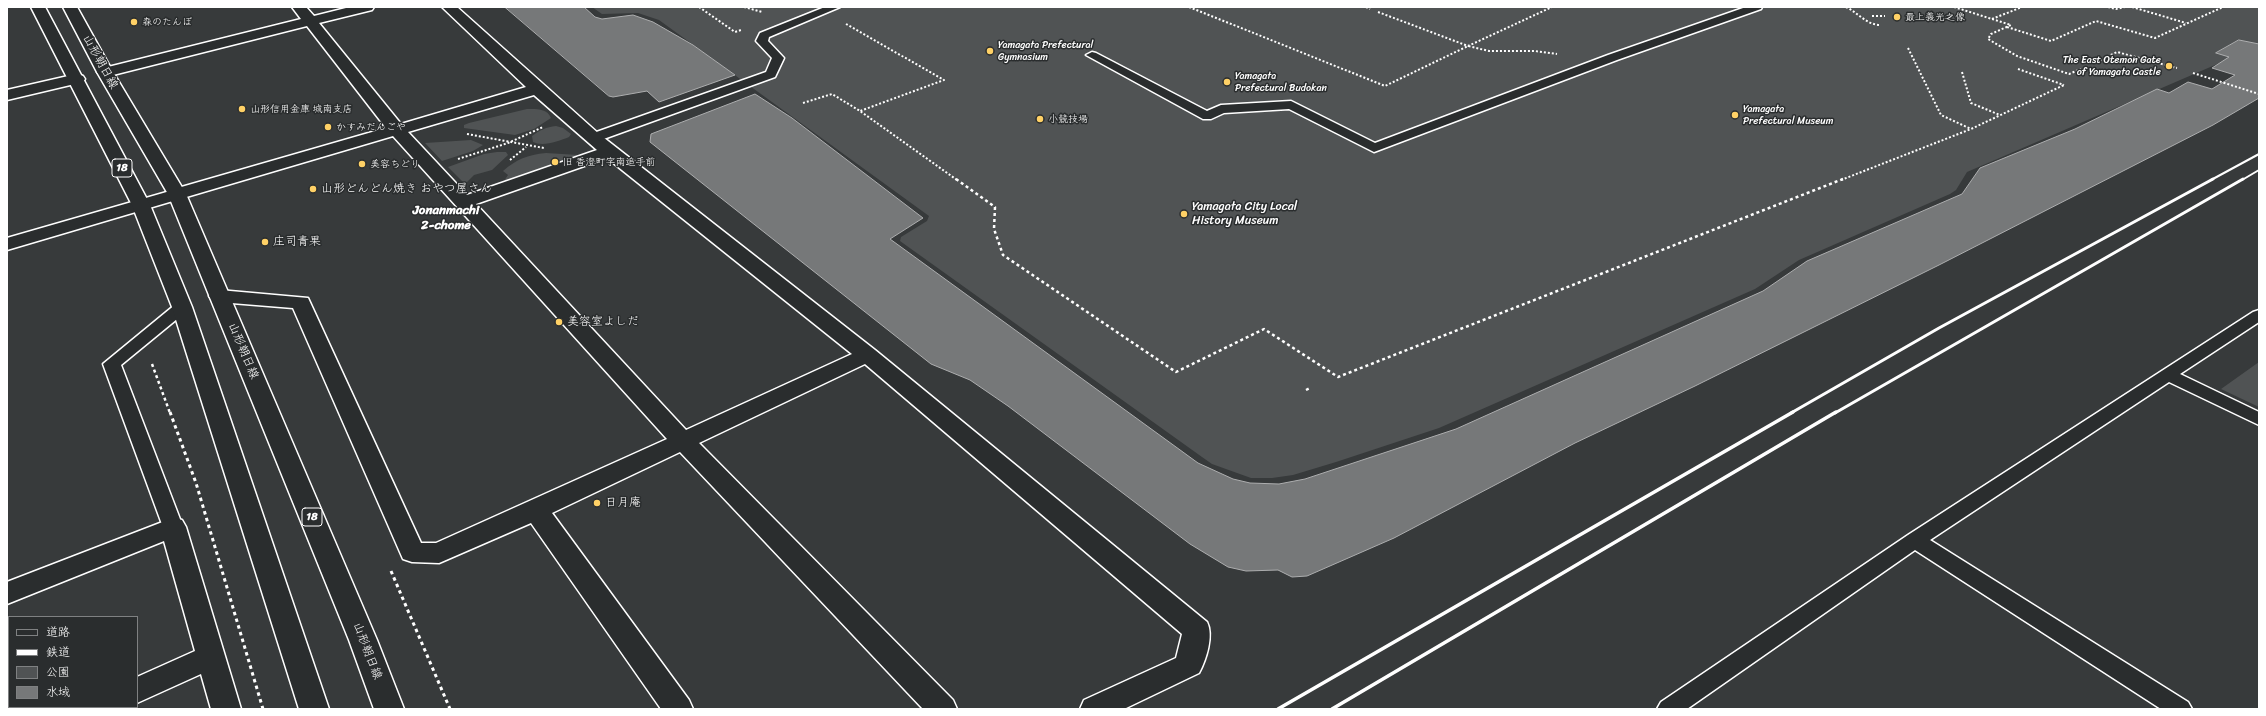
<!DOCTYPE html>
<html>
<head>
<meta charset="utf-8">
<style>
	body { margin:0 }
	#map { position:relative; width:2266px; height:716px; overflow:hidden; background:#373a3b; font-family:Sriracha,"Klee One",sans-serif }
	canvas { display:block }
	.frame { position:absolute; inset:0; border:8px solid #fff; pointer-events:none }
	.legend { position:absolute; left:8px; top:616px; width:130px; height:92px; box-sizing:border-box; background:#2a2d2e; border:1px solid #7f8182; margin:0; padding:5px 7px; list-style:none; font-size:12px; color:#fff }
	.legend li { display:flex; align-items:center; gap:8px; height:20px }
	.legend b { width:20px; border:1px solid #7f8182 }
</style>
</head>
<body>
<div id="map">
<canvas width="2266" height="716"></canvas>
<div class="frame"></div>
<ul class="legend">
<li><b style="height:5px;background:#2a2d2e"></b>道路</li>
<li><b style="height:5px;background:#fff"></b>鉄道</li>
<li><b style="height:11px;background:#505354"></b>公園</li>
<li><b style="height:11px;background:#767879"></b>水域</li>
</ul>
</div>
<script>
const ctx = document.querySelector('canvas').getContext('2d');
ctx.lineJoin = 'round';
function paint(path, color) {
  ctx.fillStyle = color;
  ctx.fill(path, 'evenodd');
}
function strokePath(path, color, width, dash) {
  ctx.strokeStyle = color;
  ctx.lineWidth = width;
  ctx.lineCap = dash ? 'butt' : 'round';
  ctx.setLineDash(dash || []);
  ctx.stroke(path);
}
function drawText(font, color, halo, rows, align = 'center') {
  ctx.font = font + ' Sriracha,"Klee One",sans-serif';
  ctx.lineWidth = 3;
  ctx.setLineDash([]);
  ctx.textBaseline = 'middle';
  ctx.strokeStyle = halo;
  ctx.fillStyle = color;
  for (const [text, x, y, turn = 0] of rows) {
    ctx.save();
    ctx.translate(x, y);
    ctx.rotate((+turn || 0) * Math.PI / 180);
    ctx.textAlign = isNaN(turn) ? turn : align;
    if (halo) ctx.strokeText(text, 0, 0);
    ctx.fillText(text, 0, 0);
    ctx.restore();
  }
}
const green = new Path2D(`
	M592,7H2259V46L1967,172L1956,190L1950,194L1799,260L1755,289L1439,428L1336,462L1293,475L1272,478H1251L1212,464L1202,457L900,241L901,237L927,221L929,216L659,20L638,13L602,14Z
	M527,109C536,109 547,108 551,118L534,129L515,135L464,128V125L469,123Z
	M556,126L563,128L571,134L569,137C559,141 543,147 533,142L532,136C540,130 546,127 556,126Z
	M471,140L483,145L473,151L442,161L425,143Z
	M497,152H506L508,155L492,170L474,175L465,184L448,167L484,154Z
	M546,153L578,155L504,181L508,175L503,171C517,159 527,155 546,153Z
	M2259,362V407L2221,389Z`);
const water = new Path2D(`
	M505,7H584L595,17L602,19L633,15L653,22L693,45L735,75L659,102L647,91L613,97L609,96Z
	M2239,40L2259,44V98L2213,125L1939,265L1695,386L1575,443L1394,538L1307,576L1292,577L1278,570L1246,571L1228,567L1190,544L1008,406L970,380L931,364L650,142L651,134L755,94L792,118L923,218L890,239L1198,463L1233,479L1250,483L1279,484L1305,479L1456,429L1763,291L1807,261L1962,194L1980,168L2075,129L2157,89L2169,93L2188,82L2212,89L2235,75L2212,68L2229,57L2216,53Z`);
const pathFar2 = new Path2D(`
	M699,7L735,32L741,30
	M744,7L762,12
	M1189,7L1385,86L1468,46L1489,51H1535L1557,54
	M1366,7L1370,9
	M1846,7C1858,13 1866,24 1879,25
	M1954,7L2011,25L1991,34L1988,39L2017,56L2069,74L2081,69
	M2108,7L2116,9L2125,7
	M2132,7L2186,23
	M1378,12L1468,46L1552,7
	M1872,16H1885
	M1992,19L2022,7
	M846,24L944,80L860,111
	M2007,27L2051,41L2096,21L2155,38L2223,7
	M1908,48L1941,115L1971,129
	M2100,60L2117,52L2177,68
	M2018,69L2064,85
	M1962,72L1971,103L2000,115
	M2193,73L2259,94
	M803,103L832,94L860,111L957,180
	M467,134L544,148
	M458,159L508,143L543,127
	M510,160L526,147
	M1841,180L1971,129L2064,85`);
const pathFar1 = new Path2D(`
	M956,179L995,207L994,229L1003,255L1176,372L1264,329L1338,377L1843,179
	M152,364L170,413
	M1306,390L1310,388`);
const path = new Path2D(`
	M170,412L196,483L263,709
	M391,571L450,709`);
const lane = new Path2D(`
	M825,7H840L769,37L768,41L784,58L775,77L598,141L593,142L586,138L588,135L766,72L772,58L756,41L760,33Z
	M1746,7H1762L1761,9L1617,60L1374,152L1289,109L1224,113L1211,119H1203L1086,55L1092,52L1096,53L1207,111L1221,105L1291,101L1375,143L1608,55Z
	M182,302L188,304L190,307L188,310L121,365L183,527L180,532L173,534L166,532L163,527L103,364L176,304Z
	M2259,310V322L2180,374L2259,412V425L2169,382L1930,540L2188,702L2192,709H2161L1915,550L1687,709H1657L1661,702L1908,535L2253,312Z`);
const street = new Path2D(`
	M292,7H306L314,16L350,7H374L372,10L319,23L401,124L526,87L442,7H457L599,134L875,350L1207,622C1214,636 1206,660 1199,673L1124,709H1080L1084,700L1176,658L1182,634L865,364L699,443L953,700L957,709H923L680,452L552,513L689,700L693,709H661L531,523L439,563L412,562L403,559L293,308L219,302L212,300L209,296L212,292L219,290L308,298L421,543H436L667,439L393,136L183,198L177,199L171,198L168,194L171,190L386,128L307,26L105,77L100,75L97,72L100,69L301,19ZM534,95L597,150L467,195L408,132ZM607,158L852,354L686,430L476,204Z
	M77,74L83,76L85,79L83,82L7,100V90Z
	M173,518L182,520L186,527L241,709H211L201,674L137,703V677L195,651L164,541L7,604V582Z
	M84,707H117L116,709H83Z`);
const secondary = new Path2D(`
	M177,189L183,190L186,194L183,198L7,250V238Z`);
const primary = new Path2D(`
	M31,7H45L150,205L192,307L329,709H299L172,307L132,205Z
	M63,7H77L113,72L186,194L377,640L404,709H374L349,640L168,194L97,72Z`);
const railFar2 = new Path2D(`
	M2211,180L2259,154
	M2242,180L2259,170`);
const railFar1 = new Path2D(`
	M1791,413L1939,328L2213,179
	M1835,413L2243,179`);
const rail = new Path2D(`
	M1278,709L1793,412
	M1332,709L1836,412`);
const markers = [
	[1897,17,4,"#ffd166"],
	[134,22,4,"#ffd166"],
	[990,51,4,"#ffd166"],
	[2169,66,4,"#ffd166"],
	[1227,82,4,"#ffd166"],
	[242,109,4,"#ffd166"],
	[1735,115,4,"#ffd166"],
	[1040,119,4,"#ffd166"],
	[328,127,4,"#ffd166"],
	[555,162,4,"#ffd166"],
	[362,164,4,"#ffd166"],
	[313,189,4,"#ffd166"],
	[1184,214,4,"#ffd166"],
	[265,242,4,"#ffd166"],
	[559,322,4,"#ffd166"],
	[597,503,4,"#ffd166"]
];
const farPoinames = [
	["最上義光之像",1905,17],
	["森のたんぼ",142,22],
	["Yamagata Prefectural",998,45],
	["Gymnasium",998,57],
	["The East Otemon Gate",2161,60,"right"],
	["of Yamagata Castle",2161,72,"right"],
	["Yamagata",1235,76],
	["Prefectural Budokan",1235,88],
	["山形信用金庫 城南支店",250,109],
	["Yamagata",1743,109],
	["Prefectural Museum",1743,121],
	["小競技場",1048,119],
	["かすみだんごや",336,127],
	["旧 香澄町字南追手前",563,162],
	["美容ちどり",370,164]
];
const shields = [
	[122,168,20],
	[312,517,20]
];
const shieldNames = [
	["18",122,168],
	["18",312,517]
];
const streetNames = [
	["山形朝日線",100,62,61],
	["山形朝日線",243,351,67],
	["山形朝日線",367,651,69]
];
const poiNames = [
	["山形どんどん焼き おやつ屋さん",321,189],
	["Yamagata City Local",1192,207],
	["History Museum",1192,221],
	["庄司青果",273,242],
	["美容室よしだ",567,322],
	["日月庵",605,503]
];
const neighbourhoodNames = [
	["Jonanmachi",446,211],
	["2-chome",446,226]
];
paint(green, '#505354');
paint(water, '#767879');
strokePath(water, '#adaeaf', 1);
strokePath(lane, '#fff', 3);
strokePath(street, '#fff', 3);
strokePath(secondary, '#fff', 3);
strokePath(primary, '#fff', 3);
strokePath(pathFar2, '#fff', 2, [2, 2]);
strokePath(pathFar1, '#fff', 2.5, [3, 3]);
strokePath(path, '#fff', 3, [3.5, 3.5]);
paint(lane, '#2a2d2e');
paint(street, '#2a2d2e');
paint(secondary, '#2a2d2e');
paint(primary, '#2a2d2e');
strokePath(railFar2, '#fff', 2);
strokePath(railFar1, '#fff', 3);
strokePath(rail, '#fff', 3.5);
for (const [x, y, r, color] of markers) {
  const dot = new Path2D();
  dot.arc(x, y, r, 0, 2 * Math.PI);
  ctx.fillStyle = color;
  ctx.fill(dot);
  strokePath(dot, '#2a2d2e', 1.5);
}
drawText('10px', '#fff', '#2a2d2e', farPoinames, 'left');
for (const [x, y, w] of shields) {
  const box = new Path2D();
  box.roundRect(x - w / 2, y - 9, w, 18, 3);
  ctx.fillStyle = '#2a2d2e';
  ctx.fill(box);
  strokePath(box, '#fff', 1);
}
drawText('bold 11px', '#fff', null, shieldNames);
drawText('12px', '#fff', '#2a2d2e', streetNames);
drawText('12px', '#fff', '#2a2d2e', poiNames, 'left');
drawText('bold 13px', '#fff', '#2a2d2e', neighbourhoodNames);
</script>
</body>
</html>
